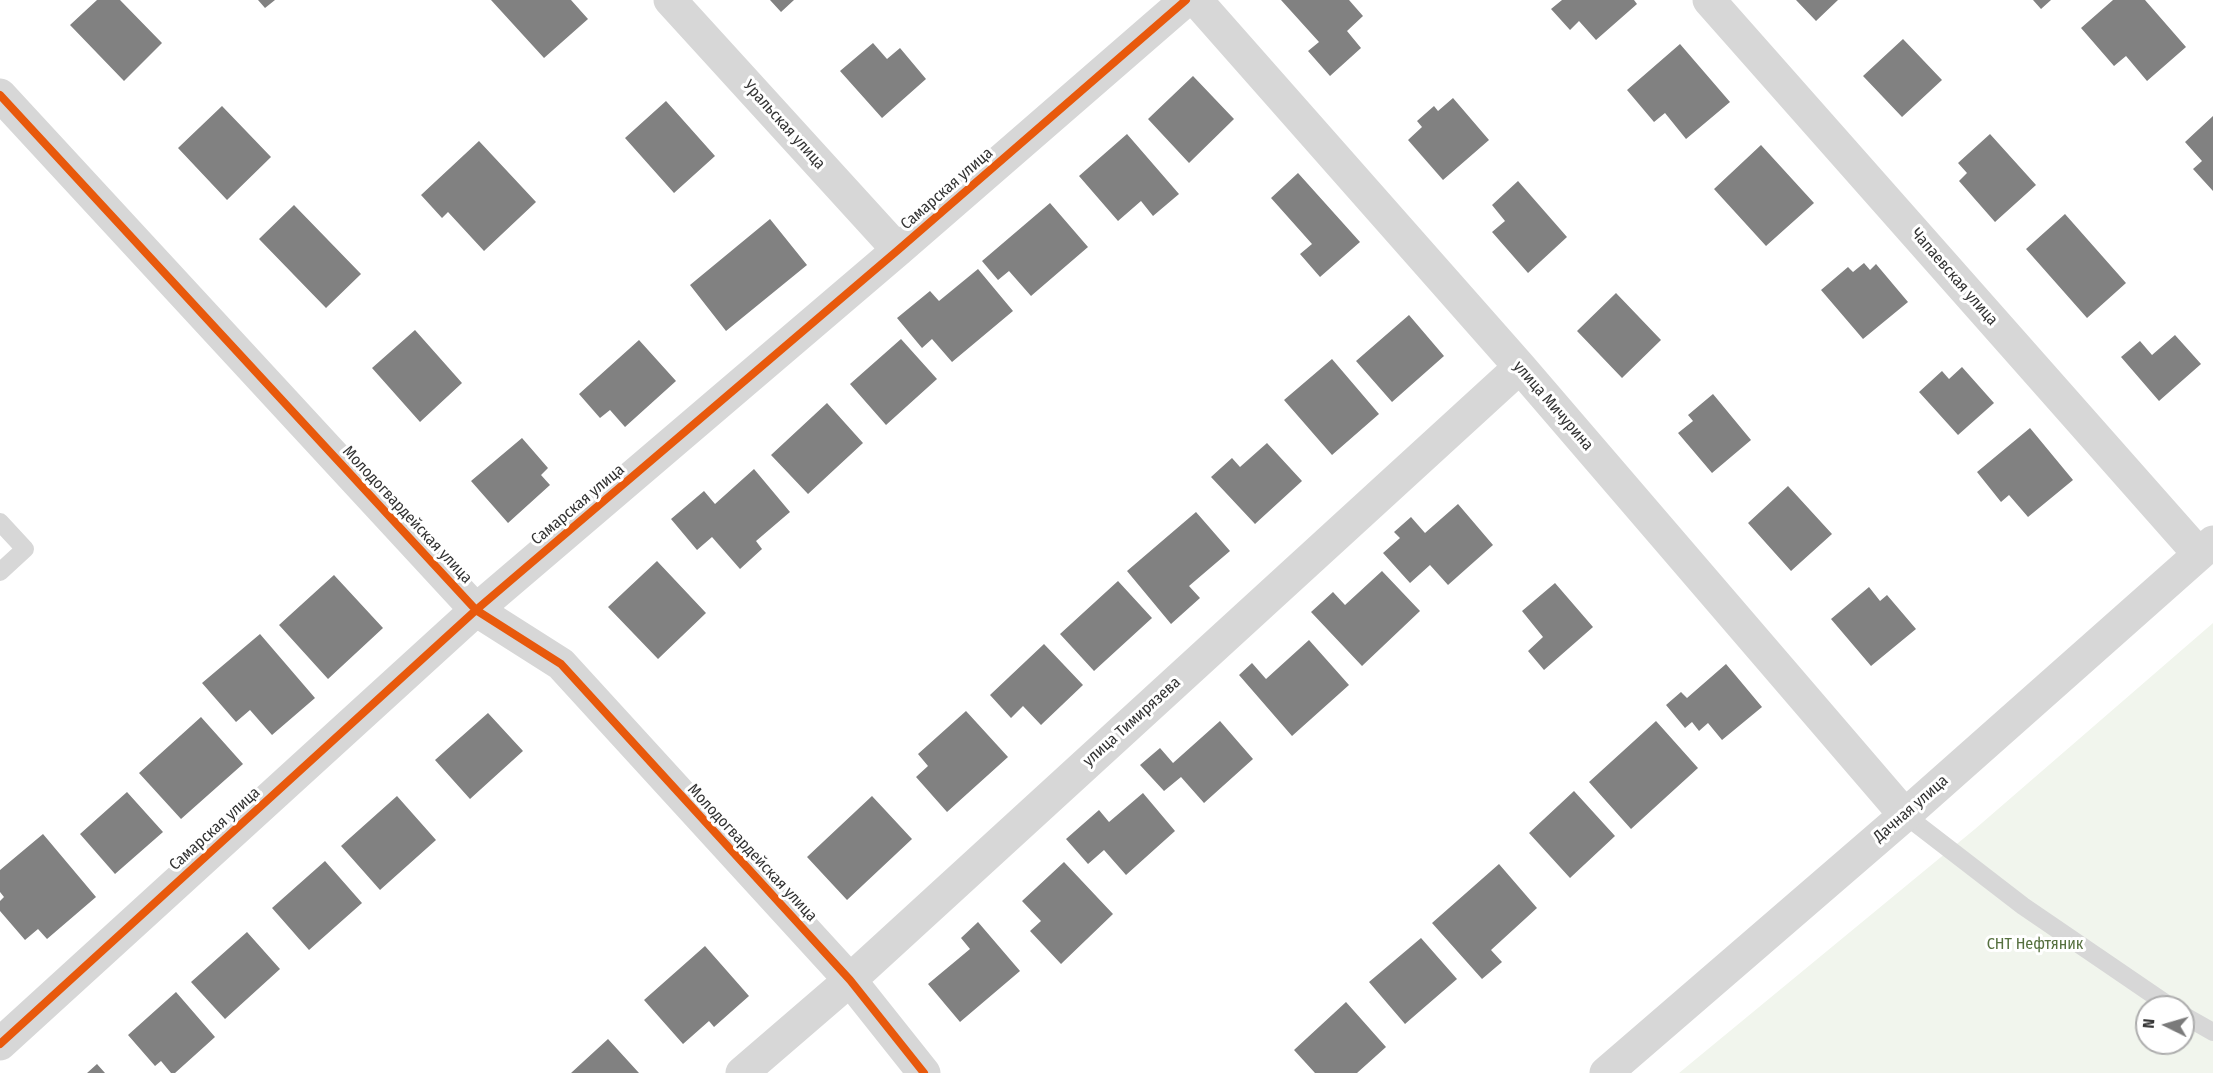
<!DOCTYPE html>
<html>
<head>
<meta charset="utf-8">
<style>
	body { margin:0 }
	#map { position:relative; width:2213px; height:1073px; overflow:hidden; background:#fff; font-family:"Fira Sans Condensed",sans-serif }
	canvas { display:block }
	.north { position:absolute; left:2135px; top:995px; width:60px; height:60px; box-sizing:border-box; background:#fff; border:2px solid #adadad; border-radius:50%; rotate:275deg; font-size:16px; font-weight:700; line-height:24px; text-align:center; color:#333 }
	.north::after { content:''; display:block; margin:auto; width:21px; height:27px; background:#7a7a7a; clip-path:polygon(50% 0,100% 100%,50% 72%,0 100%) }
</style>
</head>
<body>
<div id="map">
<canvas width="2213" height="1073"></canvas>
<div class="north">N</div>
</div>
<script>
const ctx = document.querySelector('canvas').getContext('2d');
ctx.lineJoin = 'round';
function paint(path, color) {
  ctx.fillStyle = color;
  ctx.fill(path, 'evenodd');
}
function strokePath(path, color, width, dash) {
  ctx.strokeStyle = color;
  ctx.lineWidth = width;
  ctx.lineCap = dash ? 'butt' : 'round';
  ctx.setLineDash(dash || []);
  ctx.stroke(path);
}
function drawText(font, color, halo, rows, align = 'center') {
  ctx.font = font + ' "Fira Sans Condensed",sans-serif';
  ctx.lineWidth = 6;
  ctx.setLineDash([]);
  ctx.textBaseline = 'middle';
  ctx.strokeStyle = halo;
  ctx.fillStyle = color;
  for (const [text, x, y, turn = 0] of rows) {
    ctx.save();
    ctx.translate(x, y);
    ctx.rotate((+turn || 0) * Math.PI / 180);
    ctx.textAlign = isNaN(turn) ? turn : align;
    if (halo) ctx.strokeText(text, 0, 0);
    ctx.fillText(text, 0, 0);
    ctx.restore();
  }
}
const green = new Path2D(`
	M2213,623V1073H1679L1975,829ZM2147,1007H2183V1043H2147Z`);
const building = new Path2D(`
	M97,0H120L162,43L124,81L70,25Z
	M258,0H275L265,8Z
	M491,0H571L588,19L544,58Z
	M770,0H794L781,12Z
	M1281,0H1349L1363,16L1347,31L1361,48L1330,76L1308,51L1319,42Z
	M1562,0H1634L1637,4L1596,40L1579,21L1570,30L1551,9Z
	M1796,0H1838L1816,21Z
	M2033,0H2051L2041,9Z
	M2113,0H2145L2186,47L2147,81L2126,56L2114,66L2081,28Z
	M1903,39L1942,80L1902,117L1863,76Z
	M873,43L887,59L900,48L926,79L882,118L840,71Z
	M1680,44L1730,102L1686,139L1665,113L1654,122L1627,90Z
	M1193,76L1234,119L1189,163L1148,119Z
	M1453,98L1489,140L1443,180L1408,140L1422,127L1417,121L1434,106L1438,111Z
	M666,101L715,156L674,193L625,138Z
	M222,106L271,157L227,200L178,148Z
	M2213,116V191L2193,169L2202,161L2185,142Z
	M1127,134L1179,194L1153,216L1141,201L1118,221L1079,176Z
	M1990,134L2036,185L1995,222L1959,181L1967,173L1958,163Z
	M479,141L536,202L484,251L448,212L442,218L421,195Z
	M1761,145L1814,203L1766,246L1714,189Z
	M1298,173L1360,242L1320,277L1300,254L1312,244L1271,198Z
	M1518,181L1567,237L1528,273L1492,232L1505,221L1492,205Z
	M1050,203L1088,247L1031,296L1009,271L998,280L982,261Z
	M294,205L361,274L326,308L259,239Z
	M2065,214L2126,283L2087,318L2026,249Z
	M770,219L807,265L726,331L690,285Z
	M1864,263L1870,270L1876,264L1908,302L1863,339L1821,290L1848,267L1853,272Z
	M978,269L1013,311L952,362L932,339L922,348L897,318L930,291L939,301Z
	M1616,293L1661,340L1622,378L1577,331Z
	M1409,315L1444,356L1392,402L1356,361Z
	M415,330L462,383L420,422L372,368Z
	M2175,335L2201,364L2159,401L2121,357L2140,341L2152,355Z
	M901,339L937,379L886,425L850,384Z
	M639,340L676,381L625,427L610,410L600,418L579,394Z
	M1332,359L1379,414L1332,455L1284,400Z
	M1962,367L1994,403L1958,435L1919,392L1942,371L1949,379Z
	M1713,394L1751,440L1712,473L1678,433L1693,421L1688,415Z
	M827,403L863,443L808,494L771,455Z
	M2030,428L2073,480L2028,517L2009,495L2001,502L1977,472Z
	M522,438L548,468L541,475L550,485L508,523L471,481Z
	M1267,443L1302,481L1255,524L1211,477L1232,458L1240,467Z
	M754,469L790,512L756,541L762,549L740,569L712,537L697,550L671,519L704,491L715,504Z
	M1788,486L1832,534L1791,571L1748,523Z
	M1458,504L1493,545L1448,585L1430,565L1410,583L1383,553L1400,538L1394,532L1411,517L1425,533Z
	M1196,512L1230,551L1189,586L1200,598L1171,624L1127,571Z
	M657,561L706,613L658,659L608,607Z
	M1382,571L1420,611L1362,666L1311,612L1333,592L1345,605Z
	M334,575L383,628L328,679L279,625Z
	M1118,581L1152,618L1094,671L1060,634Z
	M1555,583L1593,627L1544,670L1528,651L1543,637L1522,611Z
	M1869,587L1880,601L1887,595L1916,629L1871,666L1831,619Z
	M260,634L315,698L272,735L250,710L236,722L202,683Z
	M1309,640L1349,685L1292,736L1239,675L1252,663L1266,679Z
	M1044,644L1083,685L1041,725L1023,706L1011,718L990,695Z
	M1726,664L1762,707L1722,740L1708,723L1699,731L1692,722L1685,728L1666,705L1681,692L1687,698Z
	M966,711L1008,757L947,812L916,777L928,766L918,754Z
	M488,713L523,751L470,799L435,760Z
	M201,717L243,764L181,819L139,773Z
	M1220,721L1253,759L1204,803L1181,777L1164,791L1140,765L1160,748L1173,763Z
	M1656,721L1698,768L1631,829L1589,782Z
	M1574,791L1615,836L1570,878L1529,833Z
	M127,792L163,832L115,874L80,834Z
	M1143,793L1175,831L1126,875L1104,850L1088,864L1066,839L1099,810L1109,822Z
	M397,796L436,840L380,890L341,846Z
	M872,796L912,839L847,900L807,857Z
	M43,834L96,897L47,939L38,929L25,940L0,911V901L4,897L0,892V870Z
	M325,861L362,903L309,950L272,908Z
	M1064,862L1113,914L1061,964L1030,931L1041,921L1022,901Z
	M1499,864L1537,908L1491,950L1502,962L1482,979L1432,923Z
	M978,922L1020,971L960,1022L928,984L970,949L961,938Z
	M247,932L280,969L225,1019L191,982Z
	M1421,938L1457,979L1405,1024L1369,982Z
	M705,946L749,996L714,1027L709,1021L683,1044L644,1000Z
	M176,992L215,1037L175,1073H171L161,1061L155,1066L128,1035Z
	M1346,1002L1386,1047L1357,1073H1315L1294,1050Z
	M608,1039L639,1073H571Z
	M97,1064L105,1073H87Z`);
const lane = new Path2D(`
	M0,522L25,549L0,572
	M1905,815L2023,906L2171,1007
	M2183,1015L2213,1032`);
const street = new Path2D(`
	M670,0L898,250
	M1196,0L1520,367L1905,815
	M1709,0L2199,554
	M0,95L476,610L561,664L850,980L924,1073
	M0,1044L476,610L898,250L1186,0
	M742,1073L850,980L1520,367
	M1606,1073L1905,815L2213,542`);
const cycleway = new Path2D(`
	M0,95L476,610L561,664L850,980L924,1073
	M0,1044L476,610L898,250L1186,0`);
const streetNames = [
	["Уральская улица",784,125,48],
	["Самарская улица",947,189,-41],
	["Чапаевская улица",1954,277,49],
	["улица Мичурина",1553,406,49],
	["Самарская улица",578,505,-40],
	["Молодогвардейская улица",407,515,47],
	["улица Тимирязева",1132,722,-42],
	["Дачная улица",1911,809,-41],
	["Самарская улица",215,829,-42],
	["Молодогвардейская улица",752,853,47]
];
const parkNames = [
	["СНТ Нефтяник",2035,945]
];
paint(green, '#f1f5ed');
paint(building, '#818181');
strokePath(lane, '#d7d7d7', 18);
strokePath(street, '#d7d7d7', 33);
strokePath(cycleway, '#e8590c', 8);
drawText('16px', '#333', '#fff', streetNames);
drawText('16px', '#56703f', '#fff', parkNames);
</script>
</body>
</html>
